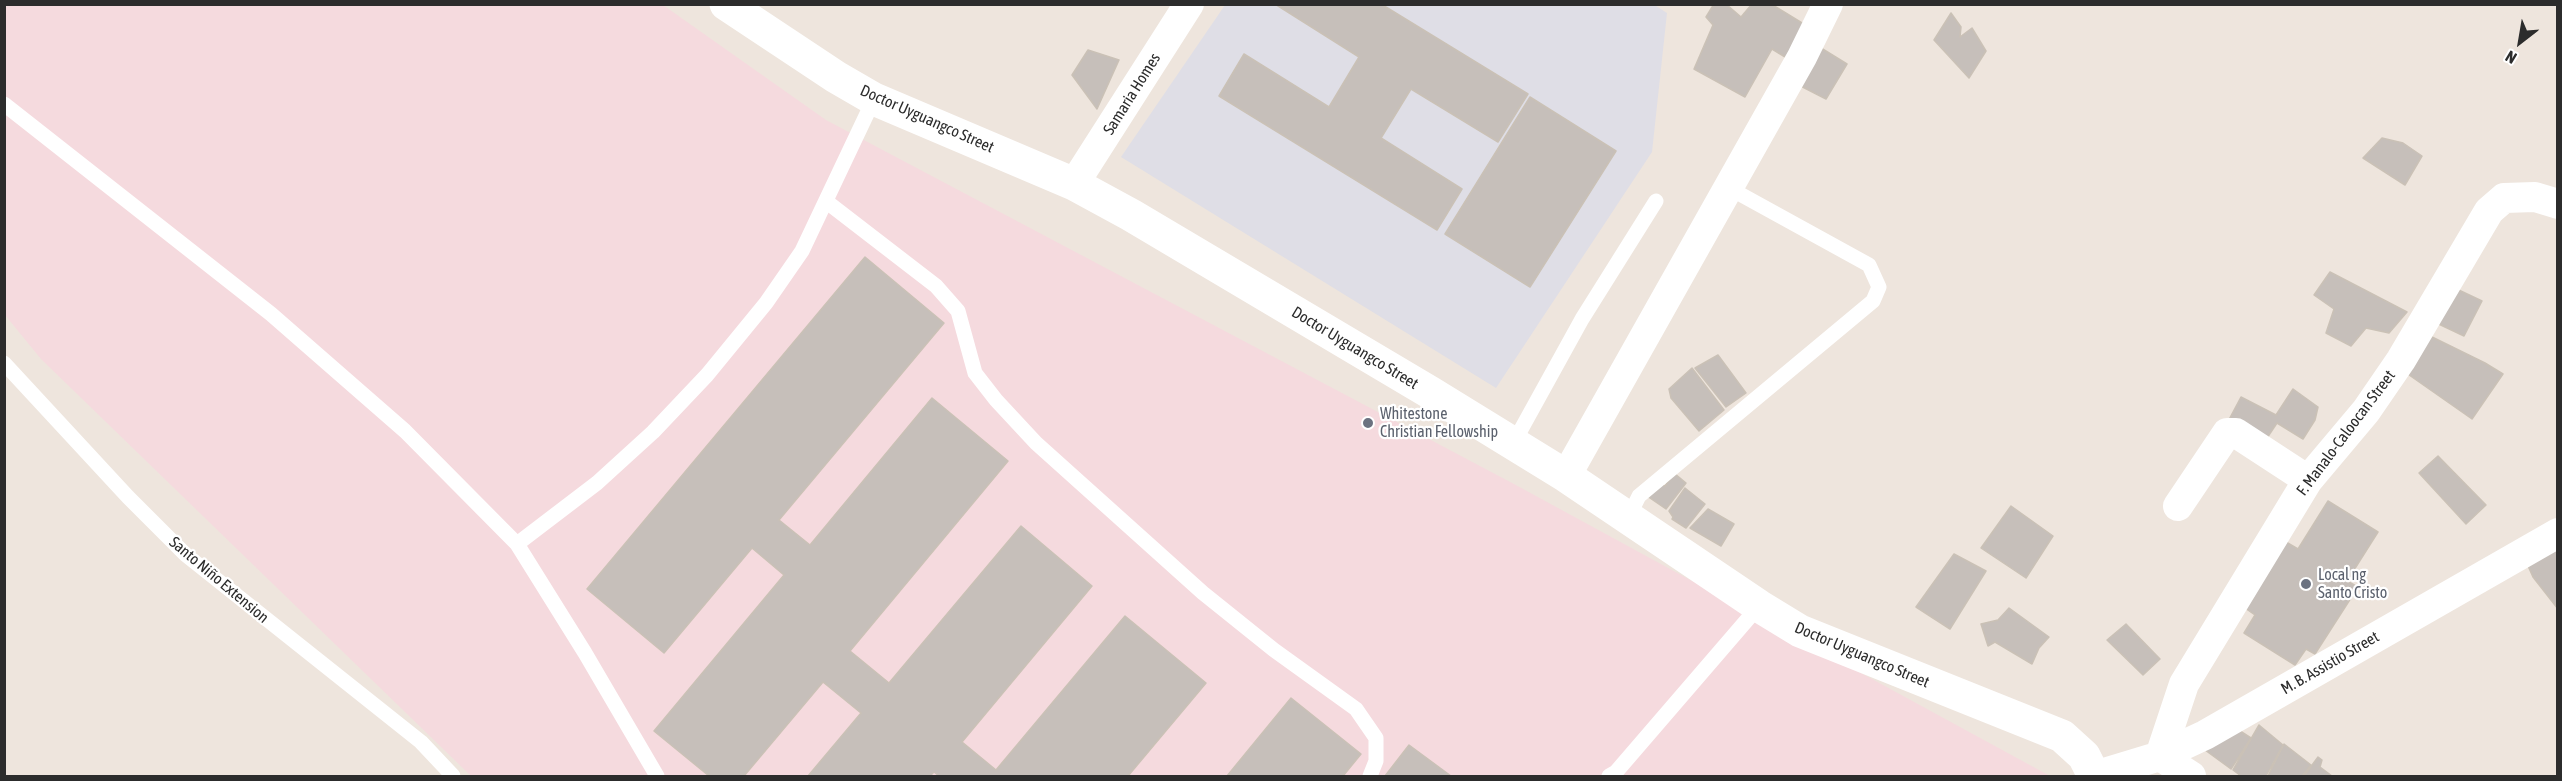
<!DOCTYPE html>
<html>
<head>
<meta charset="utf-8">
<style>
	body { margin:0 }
	#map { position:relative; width:2562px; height:781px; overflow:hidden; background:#eee5dd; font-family:"Asap Condensed",sans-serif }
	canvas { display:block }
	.frame { position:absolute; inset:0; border:6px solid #2c2c2c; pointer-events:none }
	.north { position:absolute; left:2490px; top:12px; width:60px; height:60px; -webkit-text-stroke:4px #fff; paint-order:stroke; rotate:211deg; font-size:16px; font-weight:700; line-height:24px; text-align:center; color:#2c2c2c }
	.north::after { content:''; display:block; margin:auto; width:21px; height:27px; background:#2c2c2c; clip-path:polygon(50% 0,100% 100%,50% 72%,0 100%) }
</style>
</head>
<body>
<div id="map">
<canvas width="2562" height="781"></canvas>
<div class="frame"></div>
<div class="north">N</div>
</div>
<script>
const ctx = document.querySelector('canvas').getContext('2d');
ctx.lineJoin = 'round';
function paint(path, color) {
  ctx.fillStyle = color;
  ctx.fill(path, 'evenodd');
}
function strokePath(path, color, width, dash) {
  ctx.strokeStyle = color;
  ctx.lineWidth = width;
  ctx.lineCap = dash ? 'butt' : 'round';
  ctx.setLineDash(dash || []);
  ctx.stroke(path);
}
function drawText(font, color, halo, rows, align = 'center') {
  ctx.font = font + ' "Asap Condensed",sans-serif';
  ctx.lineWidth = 4.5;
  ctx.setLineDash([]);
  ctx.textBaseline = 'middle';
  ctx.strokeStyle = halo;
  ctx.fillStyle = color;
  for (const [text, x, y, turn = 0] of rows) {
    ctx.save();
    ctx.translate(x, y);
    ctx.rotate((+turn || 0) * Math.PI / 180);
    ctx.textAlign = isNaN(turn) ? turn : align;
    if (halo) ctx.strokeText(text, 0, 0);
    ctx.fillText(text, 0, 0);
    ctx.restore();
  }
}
const industrial = new Path2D(`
	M1653,4L1667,13L1652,152L1496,388L1121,157L1225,5Z`);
const medical = new Path2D(`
	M4,5H663L826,120L1514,484L2050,776H471L41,359L5,315Z`);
const building = new Path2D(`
	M1275,4H1381L1528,94L1498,142L1411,89L1381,138L1462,189L1437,230L1219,96L1244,54L1329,107L1359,57Z
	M1714,4H1726L1741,17L1752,4H1771L1807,26L1790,60L1772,49L1745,97L1694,69L1713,25L1706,17Z
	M1951,13L1961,27L1960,37L1972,28L1986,51L1969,78L1934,40Z
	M1808,40L1847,64L1826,99L1785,78Z
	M1088,50L1119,60L1097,109L1072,75Z
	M1530,97L1616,151L1530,287L1445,234Z
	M2382,138L2403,143L2422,156L2405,185L2363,158Z
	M865,257L944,323L779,520L810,545L932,398L1008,461L850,651L889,683L1021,526L1092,586L962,742L996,770L1125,616L1206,683L1128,776H939L934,772L930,776H808L861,713L823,682L744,776H709L654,731L784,575L752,548L664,653L587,589Z
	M2330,272L2407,312L2389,333L2366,328L2351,346L2326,333L2334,309L2314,295Z
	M2446,284L2482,301L2464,336L2426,318Z
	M2428,335L2485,363L2503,374L2472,419L2402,370Z
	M1718,355L1746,393L1726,407L1695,368Z
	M1692,368L1724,410L1699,431L1671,398L1669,389Z
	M2293,389L2318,407L2315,420L2303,439L2277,423L2259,450L2224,429L2241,397L2276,415Z
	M2438,456L2486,505L2466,524L2419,473Z
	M1674,473L1686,483L1666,509L1647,496L1657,483L1665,486Z
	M1685,488L1705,504L1686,528L1672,519L1673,517L1669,511Z
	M2328,501L2378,532L2347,581L2358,587L2315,654L2306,649L2295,665L2244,633L2255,615L2245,608L2286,542L2298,549Z
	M2011,506L2053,536L2026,578L1981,548Z
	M1708,509L1734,524L1721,546L1690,528Z
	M2558,538V609L2533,577L2524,557Z
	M1954,554L1986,571L1950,629L1916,607Z
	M2009,608L2049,637L2039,648L2032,664L1995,642L1988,646L1981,624L1998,620Z
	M2126,624L2160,659L2143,675L2107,640Z
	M1291,698L1361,754L1343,776H1227Z
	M2259,725L2283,745L2266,776H2241L2233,770Z
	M2237,729L2251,738L2231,769L2205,750Z
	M2284,744L2311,765L2302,776H2268Z
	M1409,745L1451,776H1385Z
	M2318,757L2322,760L2320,767L2332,776H2304Z`);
const lane = new Path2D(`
	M4,104L271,314L405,431L517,544L585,653L657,776
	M827,202L936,286L958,311L975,373L996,400L1036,443L1203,593L1274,650L1356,709L1376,738V761L1370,776
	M4,363L128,497L186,555L421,742L453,776
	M1513,444L1582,319L1656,201
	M1628,518L1639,496L1873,301L1879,287L1869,265L1729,188
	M517,544L597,483L653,432L707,375L766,303L802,251L874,99
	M1609,776L1616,772L1759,606`);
const street = new Path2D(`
	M1074,184L1189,4
	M1566,476L1802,57L1828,4
	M2178,506L2227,433H2236L2308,480
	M2094,776L2160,756L2205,735L2558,533
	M2191,776L2160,756L2184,684L2308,480L2366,411L2401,360L2489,211L2504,198L2535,197L2558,204`);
const secondary = new Path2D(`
	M726,4L836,77L874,99L1074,184L1131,215L1431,393L1566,476L1759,606L1800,631L2062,736L2084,756L2094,776`);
const markers = [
	[1368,423,6,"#6b7280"],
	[2306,584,6,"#6b7280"]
];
const streetNames = [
	["Samaria Homes",1132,94,-58],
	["Doctor Uyguangco Street",927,119,24],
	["Doctor Uyguangco Street",1355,348,31],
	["F. Manalo-Caloocan Street",2346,433,-53],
	["Santo Niño Extension",219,580,40],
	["Doctor Uyguangco Street",1862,655,23],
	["M. B. Assistio Street",2330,663,-30]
];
const worshipNames = [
	["Whitestone",1380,414],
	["Christian Fellowship",1380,432],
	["Local ng",2318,575],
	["Santo Cristo",2318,593]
];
paint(industrial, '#dfdee6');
paint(medical, '#f5dade');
paint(building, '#c6bfba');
strokePath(building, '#cac1b6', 1.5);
strokePath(lane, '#fff', 15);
strokePath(street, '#fff', 30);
strokePath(secondary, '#fff', 33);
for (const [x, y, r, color] of markers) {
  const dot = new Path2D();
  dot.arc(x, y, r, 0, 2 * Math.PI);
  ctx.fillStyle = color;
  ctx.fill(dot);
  strokePath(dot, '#fff', 2);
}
drawText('16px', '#2c2c2c', '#fff', streetNames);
drawText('16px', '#5b616d', '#fff', worshipNames, 'left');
</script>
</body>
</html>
